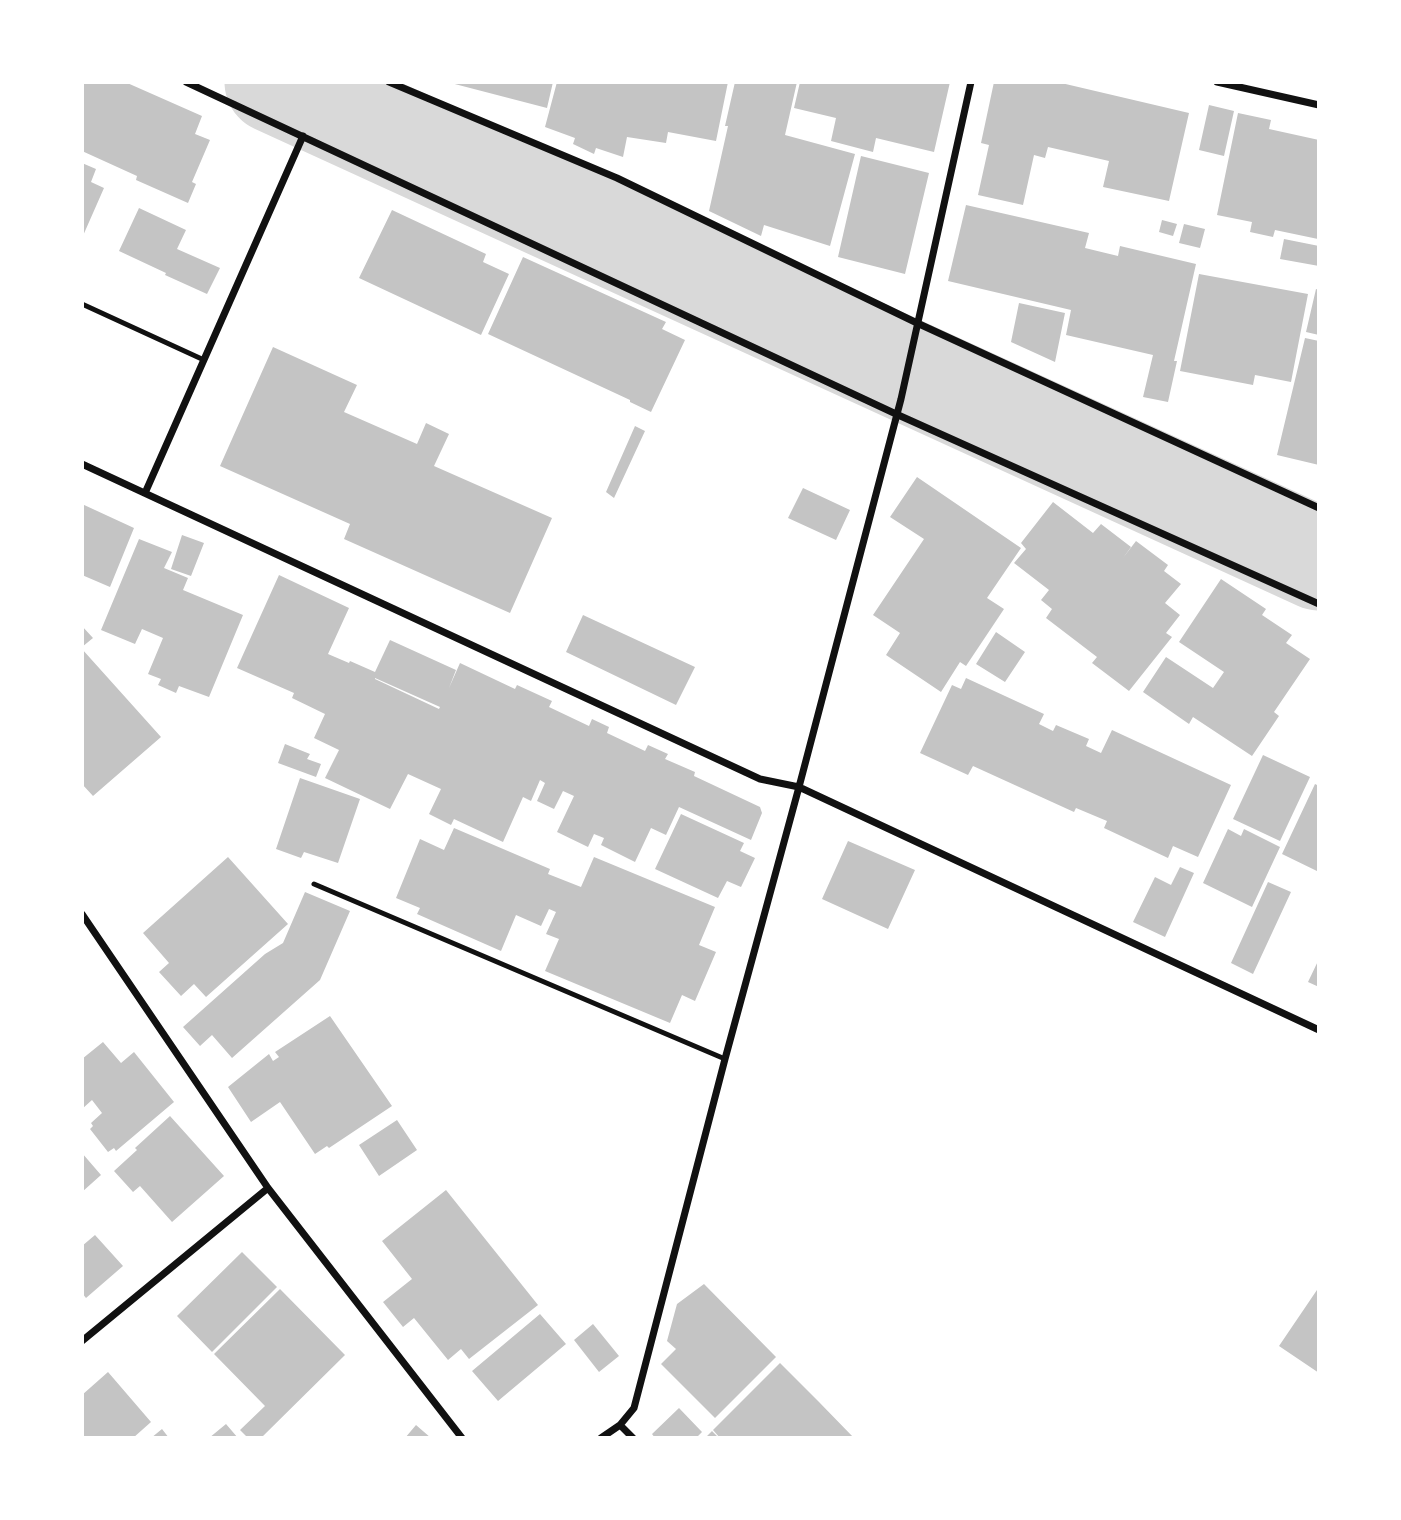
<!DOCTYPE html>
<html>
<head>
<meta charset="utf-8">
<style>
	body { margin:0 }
	#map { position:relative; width:1401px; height:1520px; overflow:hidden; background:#fff; font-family:Barlow,sans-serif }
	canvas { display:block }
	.frame { position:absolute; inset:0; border:84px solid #fff; pointer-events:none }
</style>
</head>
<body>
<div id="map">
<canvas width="1401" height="1520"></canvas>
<div class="frame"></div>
</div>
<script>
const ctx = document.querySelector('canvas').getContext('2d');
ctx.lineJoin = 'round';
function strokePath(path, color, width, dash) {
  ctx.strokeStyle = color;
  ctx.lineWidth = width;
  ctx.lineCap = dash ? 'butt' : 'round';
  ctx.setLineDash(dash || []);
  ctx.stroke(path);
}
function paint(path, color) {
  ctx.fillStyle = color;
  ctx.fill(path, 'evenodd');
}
const river = new Path2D(`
	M276,82L1319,559`);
const building = new Path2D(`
	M82,82H125L202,116L195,134L210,140L192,182L196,184L188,203L136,180L137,176L82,151Z
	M447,82H553L547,108Z
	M557,82H728L716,141L668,132L666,143L627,137L623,157L596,148L594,154L573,144L575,138L545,127Z
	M735,82H797L785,135L855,154L830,246L764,225L761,236L709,211L728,126H725Z
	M800,82H950L934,152L876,138L873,152L831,141L836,118L794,108Z
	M994,82H1057L1189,113L1169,201L1103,187L1109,161L1048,147L1045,158L1034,155L1023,205L978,195L989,145L981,143Z
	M1209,105L1234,111L1224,156L1199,150Z
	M1238,113L1271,120L1269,129L1319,140L1318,239L1275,230L1273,237L1250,232L1252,222L1217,215Z
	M861,156L929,173L905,274L838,257Z
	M82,163L96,169L91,182L104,188L82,238Z
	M966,205L1089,233L1085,248L1118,256L1120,246L1196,264L1174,361H1177L1168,402L1143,397L1153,355L1066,335L1071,310L948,281Z
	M139,208L186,230L177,249L220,268L207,294L165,275L166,273L119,251Z
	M392,210L486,254L483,262L509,274L481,335L359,278Z
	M1162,220L1177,224L1173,236L1159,232Z
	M1184,224L1205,229L1200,248L1179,243Z
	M1284,239L1319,246V266L1280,259Z
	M523,257L666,322L662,329L685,340L651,412L630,402V400L488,334Z
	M1199,274L1308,294L1291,382L1255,375L1253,385L1180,371Z
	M1316,289L1319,290V335L1306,332Z
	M1019,303L1065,313L1055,362L1011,342Z
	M1305,338L1319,341V465L1277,455Z
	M273,347L357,385L344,412L417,444L426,423L449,434L434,466L552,518L510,613L344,539L350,524L220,466Z
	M635,426L645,431L614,498L606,492Z
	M917,477L1021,548L987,598L1004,609L966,666L960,662L941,692L886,655L900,633L873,615L924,539L890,517Z
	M803,488L850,510L836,540L788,518Z
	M1053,502L1093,533L1101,524L1131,547L1123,558L1136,541L1168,565L1164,571L1181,584L1165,603L1180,615L1166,633L1172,637L1129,691L1092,663L1097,657L1046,618L1052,609L1041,600L1049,590L1014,563L1026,549L1021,543Z
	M82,504L134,528L110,587L82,575Z
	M182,535L204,543L191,576L171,569Z
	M139,539L172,552L164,568L188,578L183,590L243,615L209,697L179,686L176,693L158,685L161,679L148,674L163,638L142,629L135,644L101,630Z
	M279,575L349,608L328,654L349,663L350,661L375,672L390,640L456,670L449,688L460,663L515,689L517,685L552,701L549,707L589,726L592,719L609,727L607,733L645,751L648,745L668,754L665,759L695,772L694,776L760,807L762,813L751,840L679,807L666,835L651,828L635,862L601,845L604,838L594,834L588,847L557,832L574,796L563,791L554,809L537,801L545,783L540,780L531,801L523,797L503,842L454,819L451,825L429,814L441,789L408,774L390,809L325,778L339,750L314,738L325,714L292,698L294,693L237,668ZM375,678L440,707L439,709L375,679Z
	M1221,579L1266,609L1262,615L1292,635L1286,643L1310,659L1274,712L1279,716L1252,756L1193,717L1189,724L1143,692L1166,657L1213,688L1224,672L1179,642Z
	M583,615L695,667L676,705L566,652Z
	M82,626L93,638L82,647Z
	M996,632L1025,652L1005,682L976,664Z
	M82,649L161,737L93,796L82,784Z
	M966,678L1044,714L1039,724L1053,731L1056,725L1089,739L1086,746L1101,753L1112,730L1231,785L1198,857L1173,846L1168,858L1104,828L1107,821L1076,808L1074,812L973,766L968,775L920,753L952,685L961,689Z
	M285,744L310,754L307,759L321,764L316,777L278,763Z
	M1263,755L1310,777L1280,841L1233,819Z
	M300,778L360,799L338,863L304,852L301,858L276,849Z
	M1315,784L1319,786V872L1282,854Z
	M681,814L744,843L740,851L755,858L741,887L727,881L718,898L655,869Z
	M454,828L550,869L548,874L581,887L594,857L715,907L699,945L716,952L695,1001L682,995L670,1023L545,971L559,939L546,934L556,912L549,909L541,926L516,915L501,951L417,914L420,908L396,898L420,839L444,850Z
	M1228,829L1241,836L1244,829L1280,847L1252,907L1203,883Z
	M848,841L915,870L888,929L822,899Z
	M228,857L288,924L206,997L194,984L181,996L159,972L169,963L143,933Z
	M1180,867L1194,873L1165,937L1133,922L1155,877L1171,885Z
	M1268,882L1291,892L1253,974L1231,963Z
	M305,892L350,911L320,980L232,1058L212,1035L200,1046L183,1027L265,954L283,943Z
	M1319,959V987L1308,982Z
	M330,1016L392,1106L329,1148L327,1146L315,1154L280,1102L251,1122L228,1087L269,1054L273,1061L279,1057L275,1052Z
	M103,1042L121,1063L134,1052L174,1102L116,1151L114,1148L108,1152L90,1129L93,1126L91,1123L102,1113L92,1100L82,1109V1059Z
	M170,1116L224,1176L172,1222L140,1186L133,1192L114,1171L137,1150L135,1148Z
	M397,1120L417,1150L379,1176L359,1145Z
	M82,1153L101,1175L82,1192Z
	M446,1190L538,1305L469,1359L461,1349L448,1360L414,1318L403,1327L383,1302L412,1279L382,1241Z
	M95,1235L123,1266L86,1298L82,1293V1246Z
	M242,1252L277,1287L212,1352L177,1316Z
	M704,1284L776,1357L715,1418L661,1364L676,1349L667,1341L677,1304Z
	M1319,1287V1373L1279,1346Z
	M280,1289L345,1355L261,1438H248L240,1430L265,1406L214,1354Z
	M540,1314L566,1344L498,1401L472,1371Z
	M593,1324L619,1356L599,1372L574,1340Z
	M780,1363L819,1402L854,1438H720L713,1430Z
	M108,1372L151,1422L133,1438H82V1395Z
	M679,1408L702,1432L696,1438H655L652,1434Z
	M226,1424L238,1438H209Z
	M416,1425L431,1438H405Z
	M162,1429L169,1438H151Z
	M712,1431L719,1438H705Z`);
const service = new Path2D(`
	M82,304L204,360
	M314,884L725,1059`);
const minor = new Path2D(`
	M186,82L896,414L1319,604
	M389,82L617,178L917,323L1319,508
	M1217,82L1319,105
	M82,464L760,779L799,787L1319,1030
	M145,493L303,136
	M82,914L268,1188L462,1438
	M82,1341L268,1188
	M620,1425L633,1438
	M601,1438L620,1425L634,1408L725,1059L799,787L901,399L971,82`);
strokePath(river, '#d9d9d9', 103);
paint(building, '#c4c4c4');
strokePath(service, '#111', 5);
strokePath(minor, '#111', 7);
</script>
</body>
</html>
